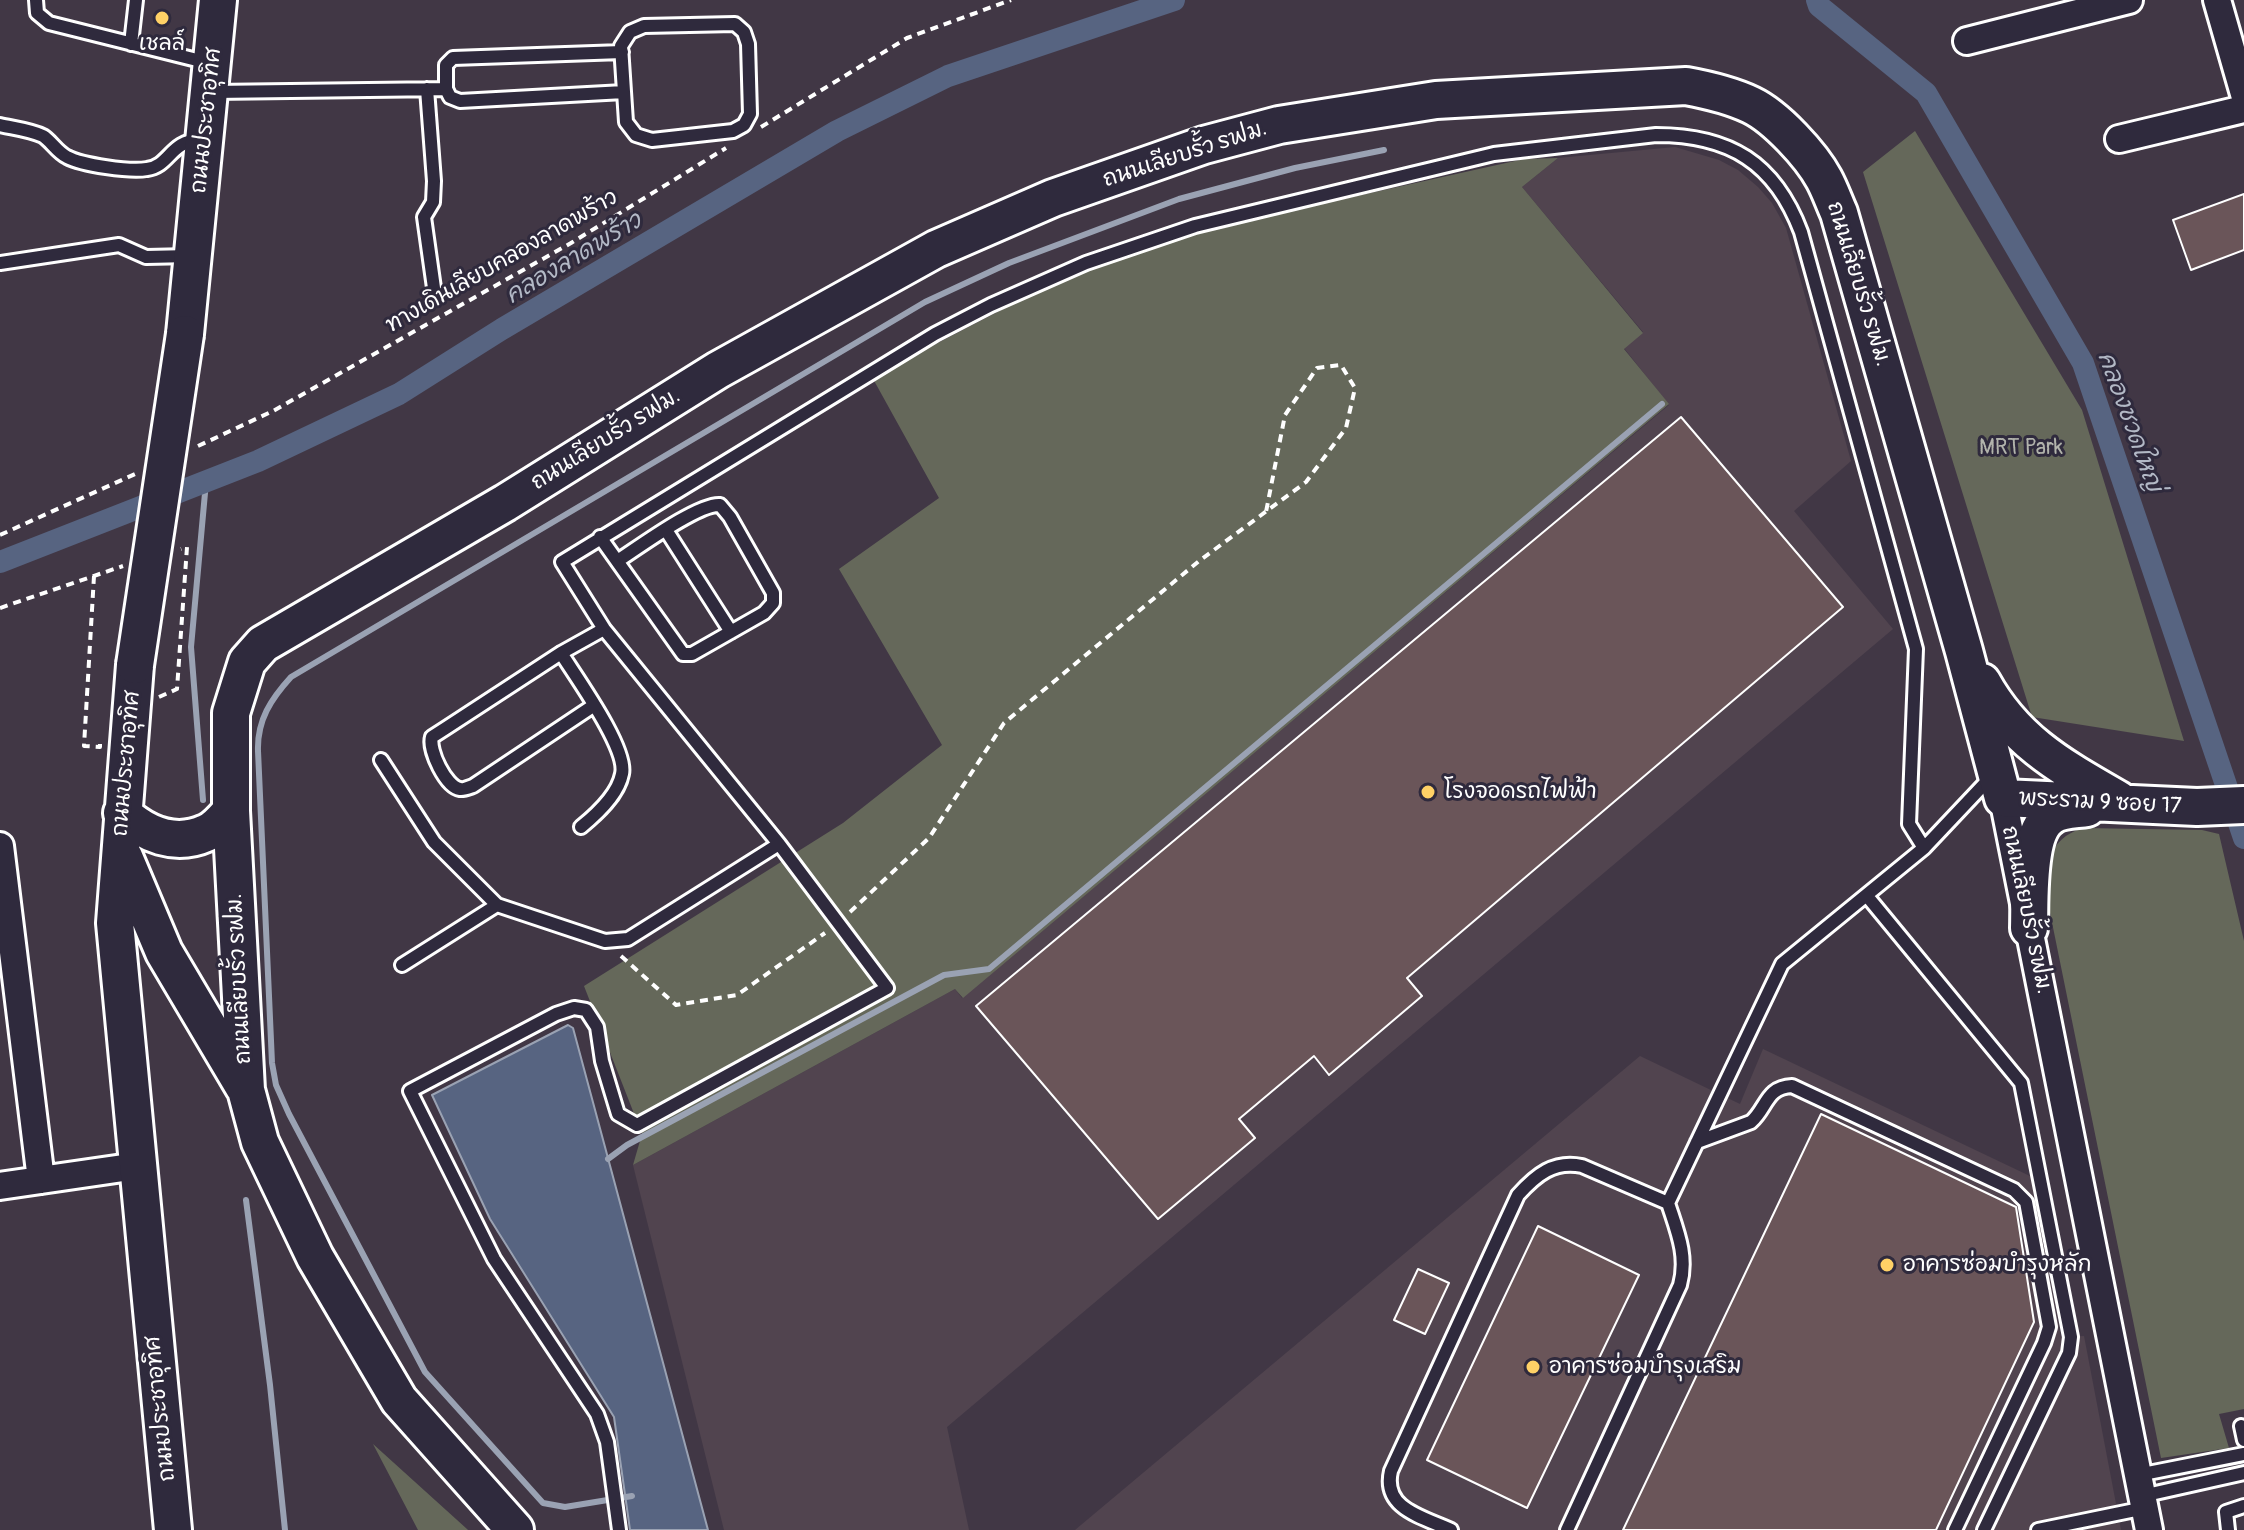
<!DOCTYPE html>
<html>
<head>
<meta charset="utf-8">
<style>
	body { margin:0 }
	canvas { display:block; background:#413745 }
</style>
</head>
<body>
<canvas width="2244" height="1530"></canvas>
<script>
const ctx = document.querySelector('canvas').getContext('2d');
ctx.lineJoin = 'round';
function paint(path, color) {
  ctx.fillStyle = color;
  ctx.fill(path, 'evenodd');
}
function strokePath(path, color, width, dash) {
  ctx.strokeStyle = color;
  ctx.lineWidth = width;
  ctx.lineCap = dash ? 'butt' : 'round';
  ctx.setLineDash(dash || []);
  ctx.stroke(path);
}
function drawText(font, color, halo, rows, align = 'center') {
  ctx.font = font + ' Pangolin,"Playpen Sans Thai",sans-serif';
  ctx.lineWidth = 6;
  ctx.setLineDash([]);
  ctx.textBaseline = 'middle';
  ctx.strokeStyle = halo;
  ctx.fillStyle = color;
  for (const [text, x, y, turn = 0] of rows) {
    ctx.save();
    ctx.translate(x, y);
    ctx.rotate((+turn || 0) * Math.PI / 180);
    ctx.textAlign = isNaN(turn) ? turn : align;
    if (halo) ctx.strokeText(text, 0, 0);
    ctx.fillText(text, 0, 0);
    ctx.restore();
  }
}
const built = new Path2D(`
	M1675,147L1719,160L1738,170L1758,187L1772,203L1786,228L1851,461L1794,511L1893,629L947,1427L969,1530H724L633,1165L955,989L962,998L1669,405L1624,348L1643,332L1522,187L1558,158Z
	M1763,1049L2032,1177L2061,1337L2084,1336L2121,1530H1075L1640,1056L1740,1104Z`);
const green = new Path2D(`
	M1915,131L2082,410L2184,741L2032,717L1863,172Z
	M1558,158L1522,187L1643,333L1624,349L1669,404L963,998L955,989L633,1165L642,1134L584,986L843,823L942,745L839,569L939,498L872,377L1086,266L1194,232L1524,159Z
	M2082,828L2202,830L2219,834L2244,941V1409L2219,1414L2229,1448L2161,1458L2046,893C2049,861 2047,841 2082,828Z
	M373,1444L467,1529L468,1530H418Z`);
const water = new Path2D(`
	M568,1025L573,1028L708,1530H630L614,1417L490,1219L432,1095Z`);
const stream = new Path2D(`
	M203,800L191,647L206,482
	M608,1159L627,1145L944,975L989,969L1662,404
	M246,1200L270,1385L285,1530
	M632,1496L565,1507L543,1503L425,1372L289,1114L276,1085L272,1063L258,751C257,720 271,699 291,677L925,302L1009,263L1179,199L1295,168L1384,150`);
const canal = new Path2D(`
	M1817,0L1819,6L1926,93L2083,363L2244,838
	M0,562L258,461L399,394L502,329L837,131L948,76L1174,0`);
const building = new Path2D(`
	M2244,194V250L2191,270L2173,220Z
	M1681,417L1843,607L1407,978L1422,996L1329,1075L1314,1056L1239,1119L1255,1138L1158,1219L976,1006Z
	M1821,1114L2016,1207L2034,1322L1936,1530H1623Z
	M1538,1226L1639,1275L1527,1508L1427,1460Z
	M1418,1269L1449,1283L1425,1334L1394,1320Z`);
const path = new Path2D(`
	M761,127L907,38L1011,0
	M198,446L273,411L571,243L726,148
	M0,535L135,474
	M94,576L84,746L100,747V744
	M0,608L123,566
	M159,697L177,689L187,547L181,549
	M850,912L929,838L1004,723L1199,561L1306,482L1346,428L1355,388L1341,365L1317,368L1285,415L1266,512
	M621,956L676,1005L737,995L825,933`);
const lane = new Path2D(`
	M36,0L37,13L49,23L209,63
	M735,24L744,32L748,44L750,114L744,125L733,131L652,140L636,135L626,122L621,46L630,32L644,26Z
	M131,44L136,0
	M622,52L453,58L446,65V89L450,97L460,101L624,92
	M427,89L434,181L433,202L424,217L434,288
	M213,92L446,89
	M0,125C13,128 31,130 43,136C51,141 57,152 67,157C82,165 130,172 147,169C170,166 170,141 200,140
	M0,263L119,245L146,257L190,256
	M666,530L731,632
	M600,537L683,654H692L764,613L773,603V593L730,517L720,505C699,503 639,547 619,560
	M561,653C576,677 628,749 622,774C618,795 597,814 581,827
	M593,706L473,786C470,787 463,790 460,789C446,787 428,750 432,737L446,728L561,653L604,629
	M381,760L434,842L497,905L605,941L628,939L779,844
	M1924,848L1991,777
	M1867,896L2021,1083L2071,1337L2069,1353L1984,1530
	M402,965L497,905
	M1697,1142L1751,1122C1767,1108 1766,1087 1792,1086L2014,1190L2026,1202L2049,1327L2044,1343L1955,1530
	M2241,1426L2244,1440
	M2138,1475L2244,1454
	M2142,1496L2244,1473
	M619,1530L607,1442L597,1414L494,1259L410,1091L556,1014L574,1008L586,1010L597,1027L602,1061L618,1114L637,1125L887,988L779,844L604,629L562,562L935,334L991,305L1086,263L1195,226L1494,154L1656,135C1730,135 1775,163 1801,232L1916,649L1909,824L1924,848L1782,964L1668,1203
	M1451,1530C1423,1517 1382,1509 1391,1471L1518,1195C1536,1175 1554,1160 1582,1166L1668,1203C1677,1231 1688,1256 1680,1285L1567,1530
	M2038,1530L2145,1508
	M2228,1530L2226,1512L2244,1506`);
const street = new Path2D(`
	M2217,0L2244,94
	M1967,41L2129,0
	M2119,139L2244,109
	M2003,798L2149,1530
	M0,846L41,1180
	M0,1186L137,1166`);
const secondary = new Path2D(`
	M185,334L218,0
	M135,665L115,923L173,1530
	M1982,682C2015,742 2062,767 2119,800
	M122,813C145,834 175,847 206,833C216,829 224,819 231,811
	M124,857L164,952L244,1087
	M2029,928C2030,900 2026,834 2050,817C2060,809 2075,810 2087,808
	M515,1530L399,1400L315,1257L260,1142L246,1090L231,811V713L247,662L263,644L505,503L718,370L936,249L1053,198L1204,145L1279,125L1436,100L1686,86C1708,90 1730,95 1751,105C1776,117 1811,155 1824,179C1830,190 1834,202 1839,213L1964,651L2003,798L2197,807L2244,805`);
const secondaryBridge = new Path2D(`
	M135,665L185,334`);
const markers = [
	[162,18,8,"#ffd166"],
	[1428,792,8,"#ffd166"],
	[1887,1265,8,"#ffd166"],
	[1533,1367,8,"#ffd166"]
];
const poiNames = [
	["เชลล์",162,44,"center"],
	["โรงจอดรถไฟฟ้า",1444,792],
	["อาคารซ่อมบำรุงหลัก",1903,1265],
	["อาคารซ่อมบำรุงเสริม",1549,1367]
];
const streetNames = [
	["ถนนประชาอุทิศ",207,121,-84],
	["ถนนเลียบรั้ว รฟม.",1185,155,-18],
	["ทางเดินเลียบคลองลาดพร้าว",502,262,-30],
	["ถนนเลียบรั้ว รฟม.",1858,284,73],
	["ถนนเลียบรั้ว รฟม.",606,440,-32],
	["ถนนประชาอุทิศ",127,764,-85],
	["พระราม 9 ซอย 17",2100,803,3],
	["ถนนเลียบรั้ว รฟม.",2026,910,78],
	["ถนนเลียบรั้ว รฟม.",240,979,-93],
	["ถนนประชาอุทิศ",161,1409,-96]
];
const parkNames = [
	["MRT Park",2021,448]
];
const waterNames = [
	["คลองลาดพร้าว",574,259,-31],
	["คลองชวดใหญ่",2129,422,70]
];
paint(built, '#51444f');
paint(green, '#65685a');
paint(water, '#576481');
strokePath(water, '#9aa2b3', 2);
strokePath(stream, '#9aa2b3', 6);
strokePath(canal, '#576481', 22);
paint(building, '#6a5559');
strokePath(building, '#fff', 2);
strokePath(lane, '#fff', 18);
strokePath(street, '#fff', 32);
strokePath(secondary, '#fff', 42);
strokePath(path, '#fff', 4, [8, 6]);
strokePath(lane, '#2f2a3d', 12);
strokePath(street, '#2f2a3d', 26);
strokePath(secondary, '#2f2a3d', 36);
strokePath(secondaryBridge, '#fff', 42, []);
strokePath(secondaryBridge, '#2f2a3d', 36);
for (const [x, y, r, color] of markers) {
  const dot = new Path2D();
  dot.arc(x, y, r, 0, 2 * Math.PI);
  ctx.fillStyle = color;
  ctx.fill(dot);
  strokePath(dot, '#2f2a3d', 3);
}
drawText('22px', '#fff', '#2f2a3d', poiNames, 'left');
drawText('22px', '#fff', '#2f2a3d', streetNames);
drawText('22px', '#b2b4ac', '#2f2a3d', parkNames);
drawText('italic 24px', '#b3b9c6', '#2f2a3d', waterNames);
</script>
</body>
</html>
